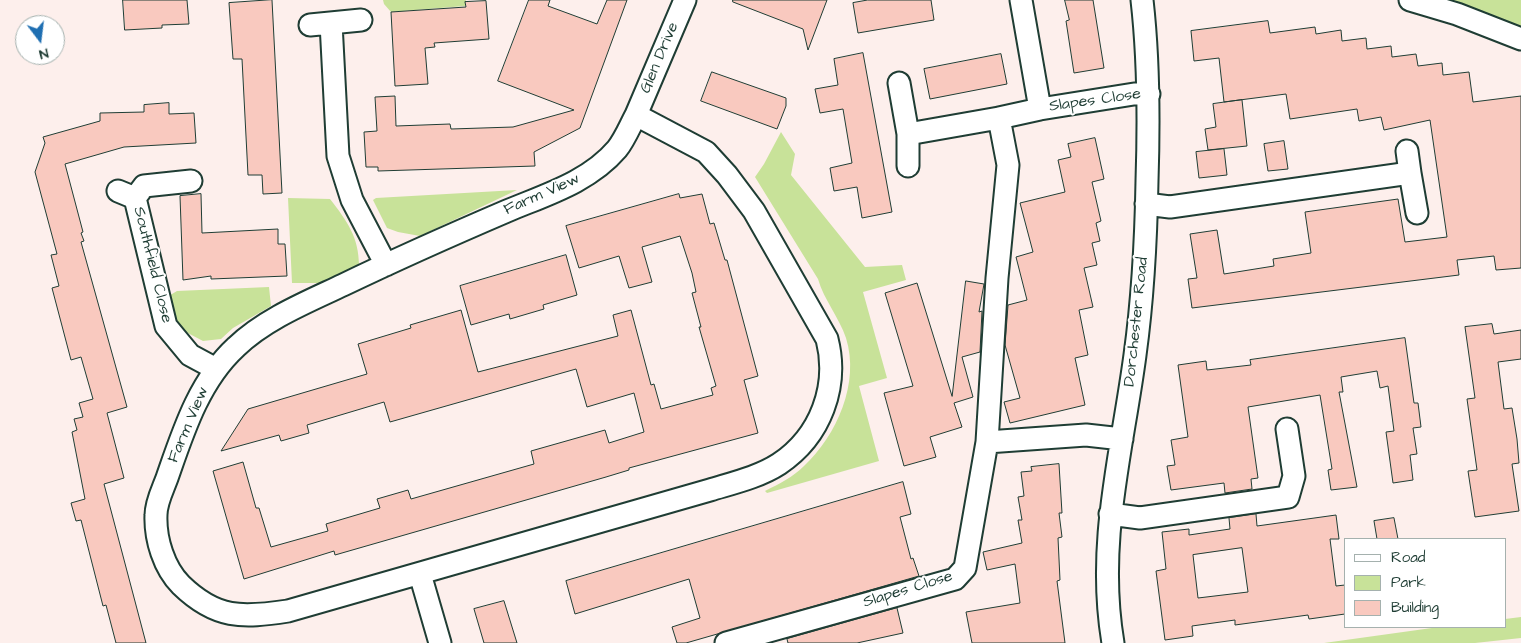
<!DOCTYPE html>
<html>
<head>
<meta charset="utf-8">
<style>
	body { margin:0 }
	#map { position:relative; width:1521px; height:643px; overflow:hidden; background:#fdefec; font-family:"Architects Daughter",sans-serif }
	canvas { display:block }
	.legend { position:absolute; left:1344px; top:538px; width:162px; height:90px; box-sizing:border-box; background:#fff; border:1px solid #a5b1ae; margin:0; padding:6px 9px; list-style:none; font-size:15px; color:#1f3d34 }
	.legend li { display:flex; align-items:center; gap:10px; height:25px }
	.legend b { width:25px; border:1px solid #a5b1ae }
	.north { position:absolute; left:15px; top:15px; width:50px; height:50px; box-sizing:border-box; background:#fff; border:1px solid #a5b1ae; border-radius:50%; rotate:165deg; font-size:14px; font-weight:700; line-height:20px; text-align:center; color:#1f3d34 }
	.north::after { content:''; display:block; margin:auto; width:18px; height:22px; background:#1f6fb2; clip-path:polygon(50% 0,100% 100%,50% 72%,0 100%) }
</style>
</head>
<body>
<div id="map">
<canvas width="1521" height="643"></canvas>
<ul class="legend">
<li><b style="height:6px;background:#fff"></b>Road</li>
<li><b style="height:14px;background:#c8e299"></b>Park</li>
<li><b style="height:14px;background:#f9c9bf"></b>Building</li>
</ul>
<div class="north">N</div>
</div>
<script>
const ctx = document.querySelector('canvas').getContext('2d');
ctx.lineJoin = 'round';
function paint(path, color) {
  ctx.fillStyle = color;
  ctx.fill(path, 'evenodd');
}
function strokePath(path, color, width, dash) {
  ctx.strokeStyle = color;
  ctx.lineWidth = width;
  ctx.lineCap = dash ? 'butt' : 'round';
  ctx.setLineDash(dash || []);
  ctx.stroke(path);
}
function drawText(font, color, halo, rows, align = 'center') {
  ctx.font = font + ' "Architects Daughter",sans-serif';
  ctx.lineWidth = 4;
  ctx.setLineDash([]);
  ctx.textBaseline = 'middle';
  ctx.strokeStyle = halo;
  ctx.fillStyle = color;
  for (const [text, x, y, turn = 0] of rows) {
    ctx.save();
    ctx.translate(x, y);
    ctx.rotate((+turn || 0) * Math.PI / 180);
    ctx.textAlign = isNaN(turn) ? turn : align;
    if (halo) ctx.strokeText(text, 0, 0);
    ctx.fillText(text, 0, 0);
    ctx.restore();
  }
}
const green = new Path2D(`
	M383,0H466L465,6L391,12L384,4Z
	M1448,0H1521V26Z
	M781,132L795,154L791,175L865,267L902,265L906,280L863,292L887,378L859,386L879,461L767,493L765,491C779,484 793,477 804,466C837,435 860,383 846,338C839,317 824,300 818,279L755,177L764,164Z
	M517,190L420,236L398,232L387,228L373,200L376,198Z
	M288,198L330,199C347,221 359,237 359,266L328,283H292Z
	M269,287L271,306L233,328L221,339L203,341L184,331L171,311L167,297L177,291Z
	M1521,617V638L1475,643H1324L1439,627H1505V619Z`);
const building = new Path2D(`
	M123,0H187L189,24L162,25V28L125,30Z
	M272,0L282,193L263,194L262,175H248L242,59H233L229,3Z
	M529,0H550L548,6L597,24L607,0H627L580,128L534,152L535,166L378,171V167H366L364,132L377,131L375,97L395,96L396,126L450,124L451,129L513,127L574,110L498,81Z
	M733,0H827L808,50L803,29L733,2Z
	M868,0H931L934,20L858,33L853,3Z
	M1065,0H1093L1104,68L1074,73L1066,21L1069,20Z
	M486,1L489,39L434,43L435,47L425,48L428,84L395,86L391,12L466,7L465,2Z
	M1268,21L1270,33L1315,27L1316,34L1341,30L1342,41L1366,38L1367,49L1391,46L1392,57L1416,54L1418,66L1442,63L1443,75L1469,72L1473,102L1521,96V268L1496,270L1494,256L1457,260L1459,275L1192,308L1188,279L1197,278L1190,234L1217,230L1224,274L1274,266L1273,259L1311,253L1305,212L1398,199L1405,242L1447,237L1430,120L1384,130L1381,117L1359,121L1357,109L1290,119L1286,94L1224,102L1219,58L1194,61L1191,31Z
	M863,53L892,212L862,218L857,187L834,191L830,168L852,163L843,109L820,113L815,89L838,85L834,59Z
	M1001,54L1007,84L930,99L924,69Z
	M712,72L786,98V106L777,129L701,101Z
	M1242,100L1247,146L1208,150L1205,129L1216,127L1213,104Z
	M169,103V114L194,113L196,143L124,147L65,164L83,232L81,233L84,241L81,242L127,407L107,413L124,478L104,484L146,643H116L106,605L103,606L81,520L76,521L71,503L85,499L72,432L77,430L74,419L83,417L79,403L93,399L81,357L71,360L52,288L59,286L51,255L57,254L35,172L45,143L43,137L100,121V113L144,112V105Z
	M1095,138L1104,179L1092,182L1101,221L1096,223L1100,241L1092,243L1097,265L1084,268L1093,307L1079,310L1088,355L1075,358L1085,405L1010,423L1004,402L1020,398L1005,345L1008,305L1027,300L1016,257L1033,252L1020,203L1065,192L1058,160L1071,157L1068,144Z
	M1284,141L1288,169L1268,171L1264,144Z
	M1224,149L1227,175L1199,178L1196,152Z
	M201,194L202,233L278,229V244H285L287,276L211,279V276L183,280L180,196Z
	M679,194L680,198L702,194L710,224L714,223L725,260H727L758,376L744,380L758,433L629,468V470L606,477L335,555L334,551L244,579L213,471L243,462L256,508H259L271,547L328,531L326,524L380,508L377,499L408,490L411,499L534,464L531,451L605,430L609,443L644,432L634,393L587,407L576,369L390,422L384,402L307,425L309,433L281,441L279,435L221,451L248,409L367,374L358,344L411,328L410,325L461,310L478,372L618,336L613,315L631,310L651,385L654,384L661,409L713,395L711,388L716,386L699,327H701L692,293L696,292L692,273L680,236L642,247L652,282L629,288L619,256L579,268L566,226Z
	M566,255L577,295L543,305L544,309L510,319L509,314L471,325L460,286Z
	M966,281L984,284L979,312L982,311L980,352L962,357L973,397L954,403L962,427L930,437L936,457L904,466L884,393L913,386L885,293L917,283L952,396Z
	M1492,324L1494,334L1521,330V359L1498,362L1504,409L1512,408L1517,439L1519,463L1512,464L1519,511L1475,517L1468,471L1477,470L1467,399L1475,398L1465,327Z
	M1405,338L1414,403H1418L1421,427L1413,428L1417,454L1410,455L1413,480L1393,483L1386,432L1394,431L1388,386L1380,388L1377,371L1341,377L1343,392H1339L1357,487L1331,490L1328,470L1332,469L1320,395L1248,407L1258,478L1251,479L1252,489L1225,493L1224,483L1171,490L1167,466L1175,465L1171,440L1188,437L1178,365L1206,361L1207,370L1251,365L1250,360Z
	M1059,464L1062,513H1059L1062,537L1058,538L1060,580L1057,581L1065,643H972L966,612L1020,603L1015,564L987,570L983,552L1022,543L1018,520H1022L1018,497L1024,496L1021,472L1032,471L1031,467Z
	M903,482L911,514L900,517L911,559L913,558L919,576L686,643H677L672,627L700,618L689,579L575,614L566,581Z
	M1256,514L1257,526L1336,515L1339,539H1330L1336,586L1345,585V614L1309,619L1308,615L1235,625V620L1192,626L1193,636L1165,640L1156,571L1166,569L1162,532L1189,529V535L1230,529L1229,518ZM1242,548L1248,592L1198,598L1193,555Z
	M1394,518L1398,539H1377L1374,521Z
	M504,601L517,643H484L474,609Z
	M897,608L903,633L857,643H788L787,639Z`);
const street = new Path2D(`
	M1021,0L1040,109
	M1410,0L1457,14L1521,39
	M331,23L338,156L352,200L386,265
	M310,25L361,20
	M899,83L908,134V166
	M636,115L706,152L727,175L754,211L827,339C839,386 821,436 779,464C759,477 733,483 710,490L288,611C242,618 216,619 181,585C164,568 155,539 156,515C156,502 163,489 167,478C183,432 199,381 236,347C265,319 307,302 343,285C397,259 451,235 507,211C545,195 589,182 617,149C625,139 630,126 636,115Z
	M636,115L685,0
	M908,134L999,118
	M1407,151L1410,173
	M191,181L144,186L135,198L166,326L190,355L216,369
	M118,191L135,198
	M1146,204L1170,207L1410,173L1417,213
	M987,442L1086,435L1122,439
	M1110,514L1140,518L1288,497L1294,476L1287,429
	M420,574L440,643
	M726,643L955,579L965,568L987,442L997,278L1008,165L999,118L1040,109L1134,94H1149
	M1113,643C1096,543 1122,453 1135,355C1143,297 1146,239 1147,181C1149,120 1149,61 1142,0`);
const streetNames = [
	["Glen Drive",660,58,-67],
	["Slapes Close",1095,101,-8],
	["Farm View",542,195,-24],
	["Southfield Close",152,265,76],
	["Dorchester Road",1137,322,-84],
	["Farm View",189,425,-67],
	["Slapes Close",908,590,-17]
];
paint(green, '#c8e299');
paint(building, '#f9c9bf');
strokePath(building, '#1f3d34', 1);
strokePath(street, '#1f3d34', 25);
strokePath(street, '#fff', 21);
drawText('16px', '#1f3d34', '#fff', streetNames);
</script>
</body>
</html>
